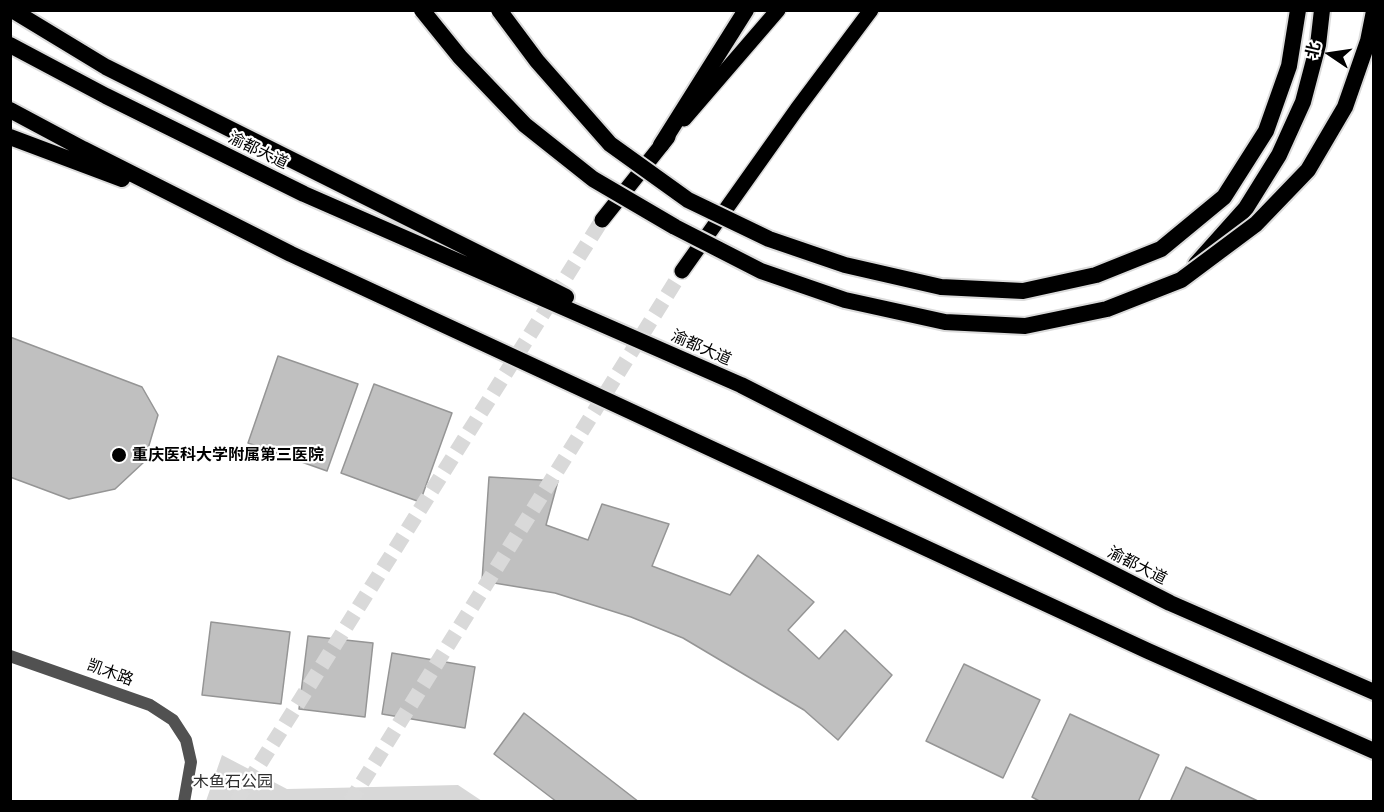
<!DOCTYPE html>
<html>
<head>
<meta charset="utf-8">
<style>
	body { margin:0 }
	#map { position:relative; width:1384px; height:812px; overflow:hidden; background:#fff; font-family:"Noto Sans","Noto Sans SC",sans-serif }
	canvas { display:block }
	.frame { position:absolute; inset:0; border:12px solid #000; pointer-events:none }
	.north { position:absolute; left:1300px; top:24px; width:60px; height:60px; -webkit-text-stroke:4px #fff; paint-order:stroke; rotate:283deg; font-size:16px; font-weight:700; line-height:24px; text-align:center; color:#000 }
	.north::after { content:''; display:block; margin:auto; width:21px; height:27px; background:#000; clip-path:polygon(50% 0,100% 100%,50% 72%,0 100%) }
</style>
</head>
<body>
<div id="map">
<canvas width="1384" height="812"></canvas>
<div class="frame"></div>
<div class="north">北</div>
</div>
<script>
const ctx = document.querySelector('canvas').getContext('2d');
ctx.lineJoin = 'round';
function paint(path, color) {
  ctx.fillStyle = color;
  ctx.fill(path, 'evenodd');
}
function strokePath(path, color, width, dash) {
  ctx.strokeStyle = color;
  ctx.lineWidth = width;
  ctx.lineCap = dash ? 'butt' : 'round';
  ctx.setLineDash(dash || []);
  ctx.stroke(path);
}
function drawText(font, color, halo, rows, align = 'center') {
  ctx.font = font + ' "Noto Sans","Noto Sans SC",sans-serif';
  ctx.lineWidth = 4.5;
  ctx.setLineDash([]);
  ctx.textBaseline = 'middle';
  ctx.strokeStyle = halo;
  ctx.fillStyle = color;
  for (const [text, x, y, turn = 0] of rows) {
    ctx.save();
    ctx.translate(x, y);
    ctx.rotate((+turn || 0) * Math.PI / 180);
    ctx.textAlign = isNaN(turn) ? turn : align;
    if (halo) ctx.strokeText(text, 0, 0);
    ctx.fillText(text, 0, 0);
    ctx.restore();
  }
}
const green = new Path2D(`
	M222,755L287,789L458,785L482,801H206Z`);
const building = new Path2D(`
	M10,337L142,387L158,415L144,462L115,489L69,499L10,477Z
	M278,356L358,384L327,471L248,443Z
	M374,384L452,413L420,502L341,473Z
	M489,477L558,481L546,525L588,540L602,504L669,524L652,566L730,595L758,555L814,602L788,630L819,659L845,630L892,675L838,740L804,710L683,638L631,617L555,593L482,581Z
	M211,622L290,632L281,704L202,695Z
	M308,636L373,643L365,717L299,709Z
	M392,653L475,667L465,728L382,714Z
	M964,664L1040,700L1003,778L926,741Z
	M524,713L639,802H557L494,754Z
	M1070,714L1159,755L1138,802H1041L1032,797Z
	M1186,767L1260,802H1170Z`);
const primaryTunnel = new Path2D(`
	M236,802L602,220
	M350,802L682,271`);
const minor = new Path2D(`
	M10,656L150,705L173,720L186,740L191,762L184,802`);
const primary = new Path2D(`
	M684,119L778,10
	M602,220L668,137
	M682,271L797,109L871,10`);
const trunk = new Path2D(`
	M12,10L106,67L566,297
	M10,45L106,96L304,194L741,385L1170,603L1374,692
	M10,110L83,149L291,254L1148,651L1374,751
	M10,137L122,179
	M661,145L746,10
	M1196,264L1246,208L1279,155L1303,102L1318,45L1322,10`);
const trunkBridge = new Path2D(`
	M422,10L460,57L525,125L593,179L675,227L761,271L845,300L945,322L1025,326L1107,309L1181,280L1256,224L1308,170L1345,107L1368,41L1374,11
	M499,10L537,61L610,144L688,200L769,239L845,265L941,287L1023,291L1096,275L1161,249L1224,197L1266,131L1289,66L1298,10`);
const markers = [
	[119,455,8,"#000"]
];
const streetNames = [
	["渝都大道",258,151,26],
	["渝都大道",701,348,24],
	["渝都大道",1137,566,27],
	["凯木路",110,673,20]
];
const poiNames = [
	["重庆医科大学附属第三医院",132,455]
];
const parkNames = [
	["木鱼石公园",233,782]
];
paint(green, '#d8d8d8');
paint(building, '#c0c0c0');
strokePath(building, '#959595', 1.5);
strokePath(primaryTunnel, '#d9d9d9', 15, [15, 8]);
strokePath(primary, '#dbdbdb', 18);
strokePath(trunk, '#dbdbdb', 20);
strokePath(minor, '#515151', 12);
strokePath(primary, '#000', 15);
strokePath(trunk, '#000', 16);
strokePath(trunkBridge, '#dbdbdb', 20, []);
strokePath(trunkBridge, '#000', 16);
for (const [x, y, r, color] of markers) {
  const dot = new Path2D();
  dot.arc(x, y, r, 0, 2 * Math.PI);
  ctx.fillStyle = color;
  ctx.fill(dot);
  strokePath(dot, '#fff', 2);
}
drawText('16px', '#000', '#fff', streetNames);
drawText('bold 16px', '#000', '#fff', poiNames, 'left');
drawText('16px', '#2f2f2f', '#fff', parkNames);
</script>
</body>
</html>
